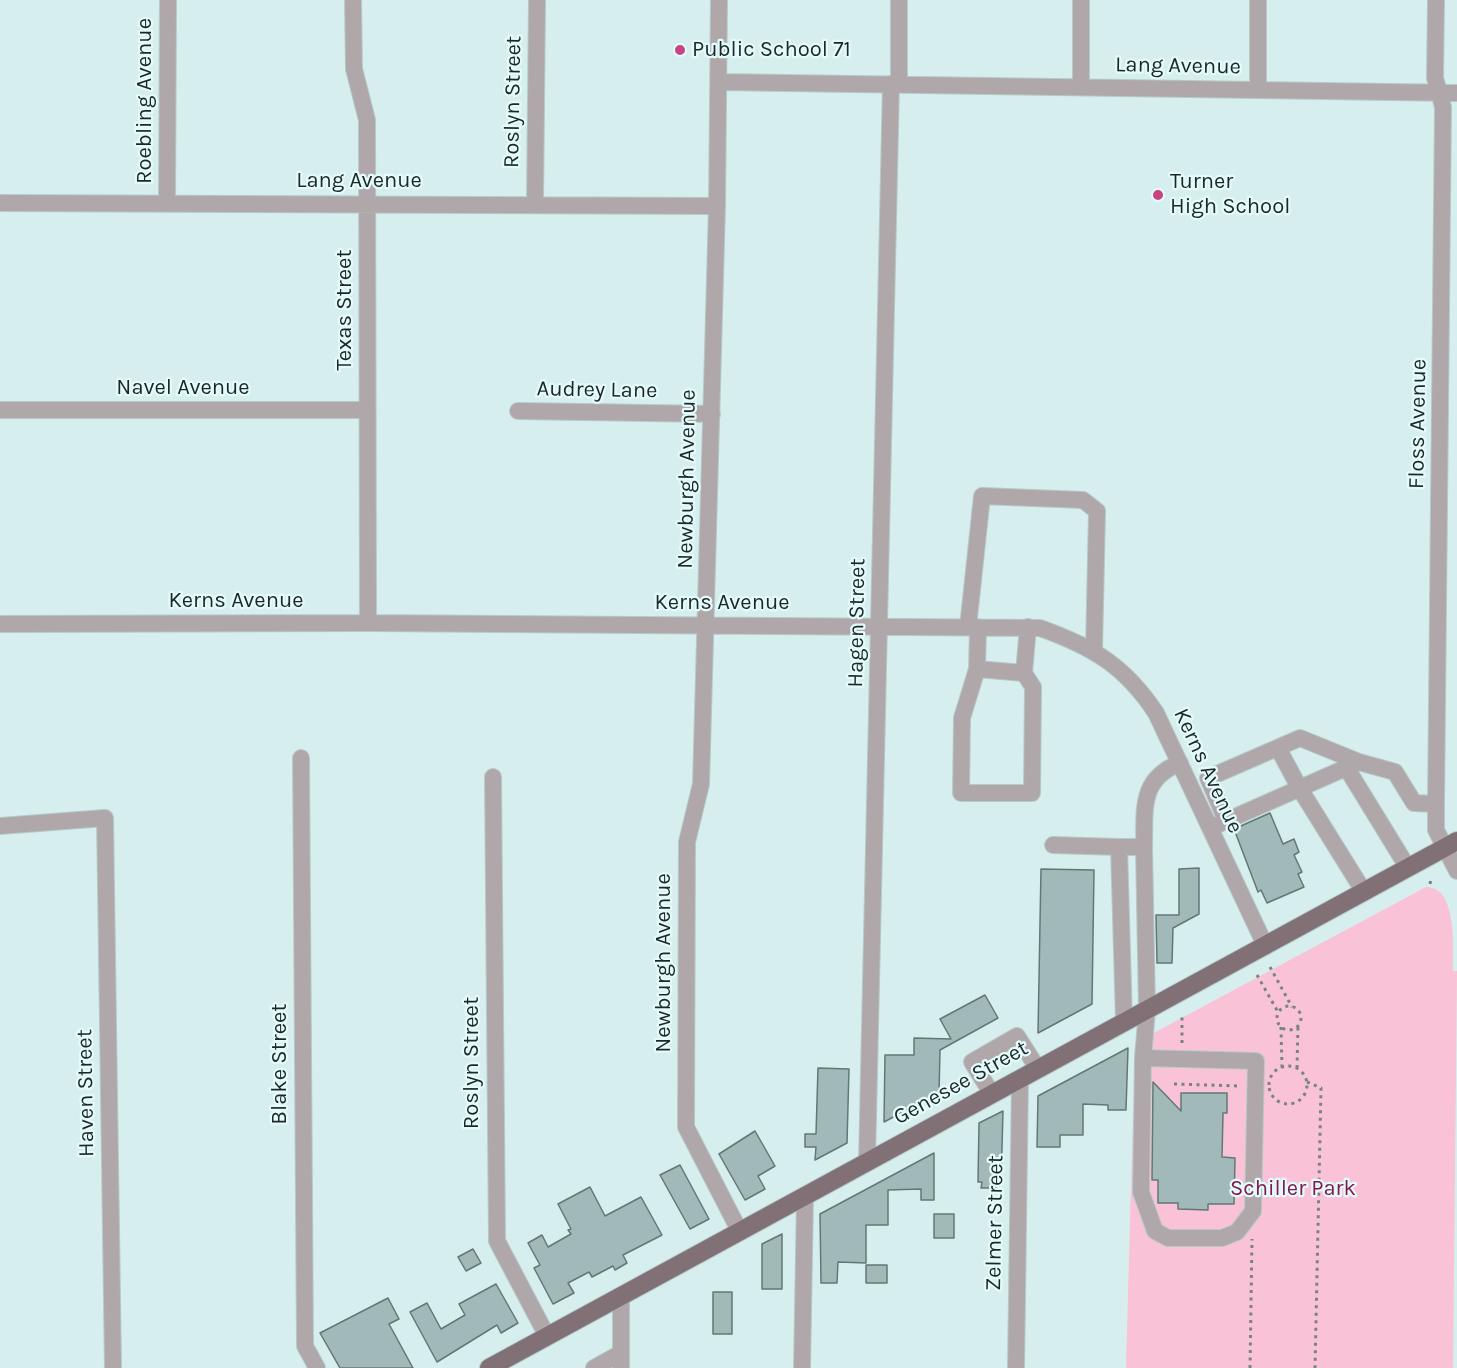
<!DOCTYPE html>
<html>
<head>
<meta charset="utf-8">
<style>
	body { margin:0 }
	canvas { display:block; background:#d6eeed }
</style>
</head>
<body>
<canvas width="1457" height="1368"></canvas>
<script>
const ctx = document.querySelector('canvas').getContext('2d');
ctx.lineJoin = 'round';
function paint(path, color) {
  ctx.fillStyle = color;
  ctx.fill(path, 'evenodd');
}
function strokePath(path, color, width, dash) {
  ctx.strokeStyle = color;
  ctx.lineWidth = width;
  ctx.lineCap = dash ? 'butt' : 'round';
  ctx.setLineDash(dash || []);
  ctx.stroke(path);
}
function drawText(font, color, halo, rows, align = 'center') {
  ctx.font = font + ' Karla,sans-serif';
  ctx.lineWidth = 4.5;
  ctx.setLineDash([]);
  ctx.textBaseline = 'middle';
  ctx.strokeStyle = halo;
  ctx.fillStyle = color;
  for (const [text, x, y, turn = 0] of rows) {
    ctx.save();
    ctx.translate(x, y);
    ctx.rotate((+turn || 0) * Math.PI / 180);
    ctx.textAlign = isNaN(turn) ? turn : align;
    if (halo) ctx.strokeText(text, 0, 0);
    ctx.fillText(text, 0, 0);
    ctx.restore();
  }
}
const green = new Path2D(`
	M1426,887C1457,887 1453,944 1453,971H1457L1453,1368H1126L1135,1043Z`);
const building = new Path2D(`
	M1270,813L1283,844L1294,839L1299,852L1294,855L1302,872L1298,874L1304,887L1267,903L1261,890L1258,892L1234,829Z
	M1199,868V914L1173,928L1172,963H1157L1156,915H1179V869Z
	M1041,869L1094,870L1092,1004L1038,1033Z
	M985,995L998,1018L940,1050L939,1093L884,1122L885,1055H914V1038L951,1039L940,1019Z
	M1128,1048L1126,1110H1108V1105L1083,1104V1135H1060V1147H1037L1038,1096Z
	M818,1068L849,1069L847,1143L815,1160L816,1147H805V1134H816Z
	M1153,1082L1181,1111V1093H1227V1113H1223L1222,1157L1235,1158L1234,1204H1208V1210L1178,1209V1203H1158V1180H1152Z
	M1003,1111L1001,1183H996V1188H981L982,1182H978L979,1123Z
	M755,1131L775,1166L758,1176L765,1189L745,1200L719,1154Z
	M934,1153V1200H921V1189L888,1190V1225H866V1263L838,1262L837,1283H821L820,1214Z
	M680,1165L709,1219L690,1229L660,1175Z
	M590,1187L605,1216L641,1197L662,1235L623,1255L627,1263L615,1270L613,1266L592,1277L589,1272L568,1283L574,1293L553,1304L534,1268L540,1265L528,1243L542,1235L548,1247L571,1234L568,1230L571,1229L558,1204Z
	M934,1214H954V1238H934Z
	M782,1234V1289H762V1244Z
	M473,1249L481,1263L466,1271L458,1257Z
	M866,1265H887V1283H866Z
	M496,1284L518,1323L501,1333L497,1325L437,1362L410,1312L427,1303L441,1329L465,1315L459,1304Z
	M713,1292H732V1334H713Z
	M388,1298L399,1319L389,1324L413,1368H340L320,1333Z`);
const path = new Path2D(`
	M1430,884L1431,879
	M1270,967L1292,1007
	M1257,975L1278,1012
	M1277 1018a12 12 0 1 1 24 0a12 12 0 1 1-24 0Z
	M1281,1027L1282,1068
	M1182,1043V1015
	M1269 1085a19 19 0 1 1 38 0a19 19 0 1 1-38 0Z
	M1297,1068L1298,1026
	M1307,1082L1321,1088L1315,1368
	M1174,1084L1241,1086
	M1250,1368L1252,1239`);
const minor = new Path2D(`
	M353,0L354,69L367,120L368,623
	M719,0L717,206L701,784L687,842L686,1127L740,1232
	M899,0V84
	M1081,0V87
	M1258,0V90
	M1436,0L1435,78L1443,107L1436,804V830L1457,871
	M719,82L1457,93
	M167,202L168,0
	M0,203L717,206
	M535,204L537,0
	M0,410H367
	M518,411L712,414
	M0,624L368,623L1040,628C1093,647 1125,666 1156,713L1265,945
	M968,627L982,496L1083,500L1097,511L1094,651
	M977,669L1024,673L1033,687L1032,793H961L962,718L977,669L978,627
	M1024,673L1028,627
	M1278,748L1300,789L1364,892
	M301,758L305,1346L317,1368
	M1346,767L1408,868
	M493,777L497,1241L547,1336
	M1226,820L1208,778L1300,738L1359,762
	M0,826L105,818L113,1368
	M1210,828L1359,762L1395,772L1414,803L1436,804
	M1053,845L1119,847L1124,1022
	M1119,847H1144L1147,1009L1143,1058L1141,1192L1155,1231L1168,1238H1222L1237,1232L1253,1211L1256,1061L1143,1058
	M1144,847C1145,810 1139,779 1180,763
	M992,1094L972,1062L1017,1036L1038,1069
	M867,1162L891,84
	M621,1297V1368
	M594,1368L621,1353
	M802,1368L805,1197
	M1016,1368L1020,1079`);
const major = new Path2D(`
	M489,1368L1457,841`);
const markers = [
	[680,50,6,"#c94382"],
	[1158,195,6,"#c94382"]
];
const poiNames = [
	["Public School 71",692,50],
	["Turner",1170,182],
	["High School",1170,207]
];
const streetNames = [
	["Lang Avenue",1178,66,1],
	["Roebling Avenue",145,101,-90],
	["Roslyn Street",513,102,-89],
	["Lang Avenue",359,181],
	["Texas Street",345,310,-90],
	["Navel Avenue",183,388],
	["Audrey Lane",597,390,1],
	["Floss Avenue",1418,424,-89],
	["Newburgh Avenue",687,479,-89],
	["Kerns Avenue",236,601],
	["Kerns Avenue",722,603],
	["Hagen Street",857,623,-89],
	["Kerns Avenue",1208,771,65],
	["Newburgh Avenue",664,963,-90],
	["Roslyn Street",472,1063,-90],
	["Blake Street",280,1064,-90],
	["Genesee Street",961,1083,-29],
	["Haven Street",86,1093,-91],
	["Zelmer Street",995,1223,-89]
];
const parkNames = [
	["Schiller Park",1293,1189]
];
paint(green, '#fac2d6');
paint(building, '#a2b9b9');
strokePath(building, '#627877', 1.5);
strokePath(minor, '#b5cac9', 18);
strokePath(major, '#b5cac9', 20);
strokePath(path, '#758584', 3, [3, 4.5]);
strokePath(minor, '#b0a7aa', 16);
strokePath(major, '#817176', 18);
for (const [x, y, r, color] of markers) {
  const dot = new Path2D();
  dot.arc(x, y, r, 0, 2 * Math.PI);
  ctx.fillStyle = color;
  ctx.fill(dot);
  strokePath(dot, '#e3fcfb', 2);
}
drawText('22px', '#1e2727', '#e3fcfb', poiNames, 'left');
drawText('22px', '#1e2727', '#e3fcfb', streetNames);
drawText('22px', '#83174e', '#e3fcfb', parkNames);
</script>
</body>
</html>
